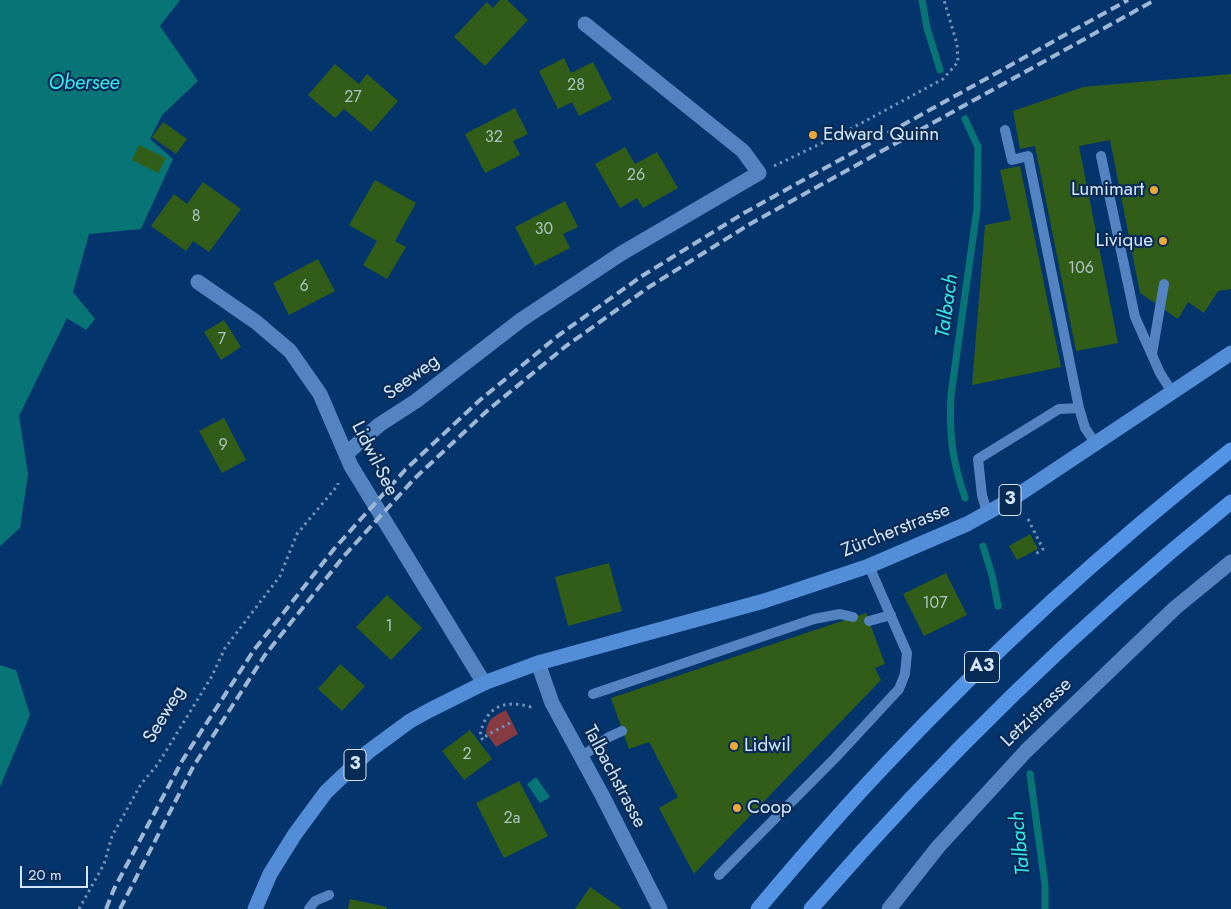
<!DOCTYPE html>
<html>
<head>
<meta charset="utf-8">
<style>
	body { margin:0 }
	#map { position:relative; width:1231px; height:909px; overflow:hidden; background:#04346c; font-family:Jost,sans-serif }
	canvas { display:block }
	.scale { position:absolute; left:20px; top:866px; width:68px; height:22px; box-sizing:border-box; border:2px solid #d6e6fa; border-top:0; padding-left:6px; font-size:15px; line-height:18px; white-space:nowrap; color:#d6e6fa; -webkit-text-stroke:4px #082b56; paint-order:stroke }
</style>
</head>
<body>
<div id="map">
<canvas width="1231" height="909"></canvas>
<div class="scale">20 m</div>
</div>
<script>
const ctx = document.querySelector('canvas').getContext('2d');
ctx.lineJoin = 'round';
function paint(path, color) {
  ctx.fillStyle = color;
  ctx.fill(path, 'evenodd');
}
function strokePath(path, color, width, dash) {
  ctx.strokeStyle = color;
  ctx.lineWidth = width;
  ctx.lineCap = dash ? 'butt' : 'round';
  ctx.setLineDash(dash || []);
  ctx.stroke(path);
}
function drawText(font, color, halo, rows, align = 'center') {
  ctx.font = font + ' Jost,sans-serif';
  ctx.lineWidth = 4.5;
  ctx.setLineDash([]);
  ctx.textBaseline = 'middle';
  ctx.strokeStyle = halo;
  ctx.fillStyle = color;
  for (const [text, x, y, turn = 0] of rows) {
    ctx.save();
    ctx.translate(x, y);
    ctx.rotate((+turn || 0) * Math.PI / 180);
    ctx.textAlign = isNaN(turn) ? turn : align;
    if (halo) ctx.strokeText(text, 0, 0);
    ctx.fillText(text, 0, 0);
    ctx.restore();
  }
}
const green = new Path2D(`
	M506,710L518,734L496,747L486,733C488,718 493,717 506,710Z`);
const water = new Path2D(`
	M0,0H180L160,26L198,81L162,115L150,139L173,159L141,229L89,234L73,292L95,319L86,330L67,318L19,416L28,474L20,528L0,546Z
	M0,665L16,670L30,715L0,787Z
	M536,777L550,797L540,803L527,784Z`);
const stream = new Path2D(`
	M922,0L927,28L940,70
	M965,498C952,459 949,436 951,395L977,209L978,147L965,119
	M983,546L992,575L998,606
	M1030,774L1045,885V909`);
const building = new Path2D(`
	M500,0H507L528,20L485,66L454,37L487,2L493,8Z
	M564,58L571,73L593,62L612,99L579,116L572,102L558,109L539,71Z
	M335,64L359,84L367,74L398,101L371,132L344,109L335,118L308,95Z
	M1231,74V289L1218,291L1204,313L1188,302L1178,319L1140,293L1110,140L1079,146L1118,343L1076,351L1035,146L1020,149L1013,111L1083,87Z
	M515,108L528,134L513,141L520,155L485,173L465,134Z
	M163,122L187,139L176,154L152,137Z
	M139,145L166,158L158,173L132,160Z
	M625,147L635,164L657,152L678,188L643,208L637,198L620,208L595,164Z
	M1020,166L1061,367L972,385L985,225L1011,220L1000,170Z
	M375,180L416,203L395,241L406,247L387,279L363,265L377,241L349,225Z
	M203,182L241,209L209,252L193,241L186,251L151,226L174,194L187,204Z
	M565,201L578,227L563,234L570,248L535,266L515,227Z
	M318,259L335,291L289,315L273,283Z
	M224,320L241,347L221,360L204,332Z
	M224,418L246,460L222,473L199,431Z
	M1030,534L1038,549L1017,560L1009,546Z
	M609,563L622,611L568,626L555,577Z
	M946,573L967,615L924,636L903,594Z
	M387,595L422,628L391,660L356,627Z
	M866,613L885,664L875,668L881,680L694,874L659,808L678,797L649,742L629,749L611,698Z
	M340,664L365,686L342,711L318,689Z
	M470,730L492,759L464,780L442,751Z
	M519,781L548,836L504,858L476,803Z
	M590,887L622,909H575Z
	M350,899L387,907L386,909H348Z`);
const path = new Path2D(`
	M774,166L843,133L943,79L958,62L957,44L944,0
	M1028,519L1043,549L1034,555
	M510,723L487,735L483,740L480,736C485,707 504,699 531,707L533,706
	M79,909L104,864L112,836L141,784L158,764L212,676L225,648L280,576L297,534L338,485V483`);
const service = new Path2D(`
	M1005,130L1012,160L1028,156L1079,408L1085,428L1096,444
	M1101,156L1135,317L1160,373L1172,392
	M1152,354L1164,284
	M987,512L982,495L978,459L1059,409L1079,408
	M869,621L891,615
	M593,694L814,619L840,614L853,617
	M581,757L609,737L622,731
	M719,875L836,757L899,689L905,674L907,653L869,566
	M309,909L315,901L329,895`);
const minor = new Path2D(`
	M198,282L256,322L290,351L320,394L351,466L484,683
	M346,454L379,425L416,401L521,320L622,253L759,173L743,151L585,24
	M538,663L552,703L602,795L660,909
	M889,909L938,847L1026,751L1175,608L1231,562`);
const primary = new Path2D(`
	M255,909L270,874L295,834L326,792L368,752L410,721L430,710L484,683L538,663L764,601L869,566L967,524L1012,499L1231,353`);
const motorway = new Path2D(`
	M758,909C800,859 843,809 888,762C994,650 1109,546 1231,450
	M811,909C939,761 1078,625 1231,502`);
const rail = new Path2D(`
	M106,909L114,889L182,761L254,650L334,549L405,470L480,400L559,335L642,276L744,213L1128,0
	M120,909L193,767L265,655L344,556L415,478L488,410L566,346L649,287L750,224L1155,0`);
const markers = [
	[813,135,5,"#eba93a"],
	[1154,190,5,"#eba93a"],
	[1163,241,5,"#eba93a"],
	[734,746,5,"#eba93a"],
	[737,808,5,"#eba93a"]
];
const numberNames = [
	["28",576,86],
	["27",353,98],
	["32",494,138],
	["26",636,176],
	["8",196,217],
	["30",544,230],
	["106",1081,269],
	["6",304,287],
	["7",222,340],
	["9",223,446],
	["107",935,604],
	["1",389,627],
	["2",467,755],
	["2a",512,819]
];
const shields = [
	[1010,500,22],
	[982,667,35],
	[355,765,22]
];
const shieldNames = [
	["3",1010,500],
	["A3",982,667],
	["3",355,765]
];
const poiNames = [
	["Edward Quinn",823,135],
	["Lumimart",1144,190,"right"],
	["Livique",1153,241,"right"],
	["Lidwil",744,746],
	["Coop",747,808]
];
const streetNames = [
	["Seeweg",412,378,-36],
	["Lidwil-See",374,459,63],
	["Zürcherstrasse",896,531,-22],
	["Letzistrasse",1037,713,-44],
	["Seeweg",165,715,-59],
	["Talbachstrasse",614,777,62]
];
const waterNames = [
	["Obersee",84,84],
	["Talbach",948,306,-82],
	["Talbach",1021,843,-96]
];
paint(green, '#863b42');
paint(water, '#077576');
strokePath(stream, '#077576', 7);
paint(building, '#325d19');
strokePath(path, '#7291b6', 3, [2.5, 4]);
strokePath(service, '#5483c1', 10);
strokePath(minor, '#5483c1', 15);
strokePath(primary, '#538dd7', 15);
strokePath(motorway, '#5393e6', 15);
strokePath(rail, '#9eb7d4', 4, [10, 5]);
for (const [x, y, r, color] of markers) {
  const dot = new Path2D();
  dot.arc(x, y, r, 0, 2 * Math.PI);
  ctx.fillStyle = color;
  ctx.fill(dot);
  strokePath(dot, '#082b56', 2);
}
drawText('16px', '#adc4c2', null, numberNames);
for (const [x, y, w] of shields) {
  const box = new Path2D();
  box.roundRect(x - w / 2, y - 15.5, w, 31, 4);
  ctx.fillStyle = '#082b56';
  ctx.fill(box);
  strokePath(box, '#d6e6fa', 1);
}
drawText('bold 18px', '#d6e6fa', null, shieldNames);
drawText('19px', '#d6e6fa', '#082b56', poiNames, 'left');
drawText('19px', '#d6e6fa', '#082b56', streetNames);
drawText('italic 20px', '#34edee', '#082b56', waterNames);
</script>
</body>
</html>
